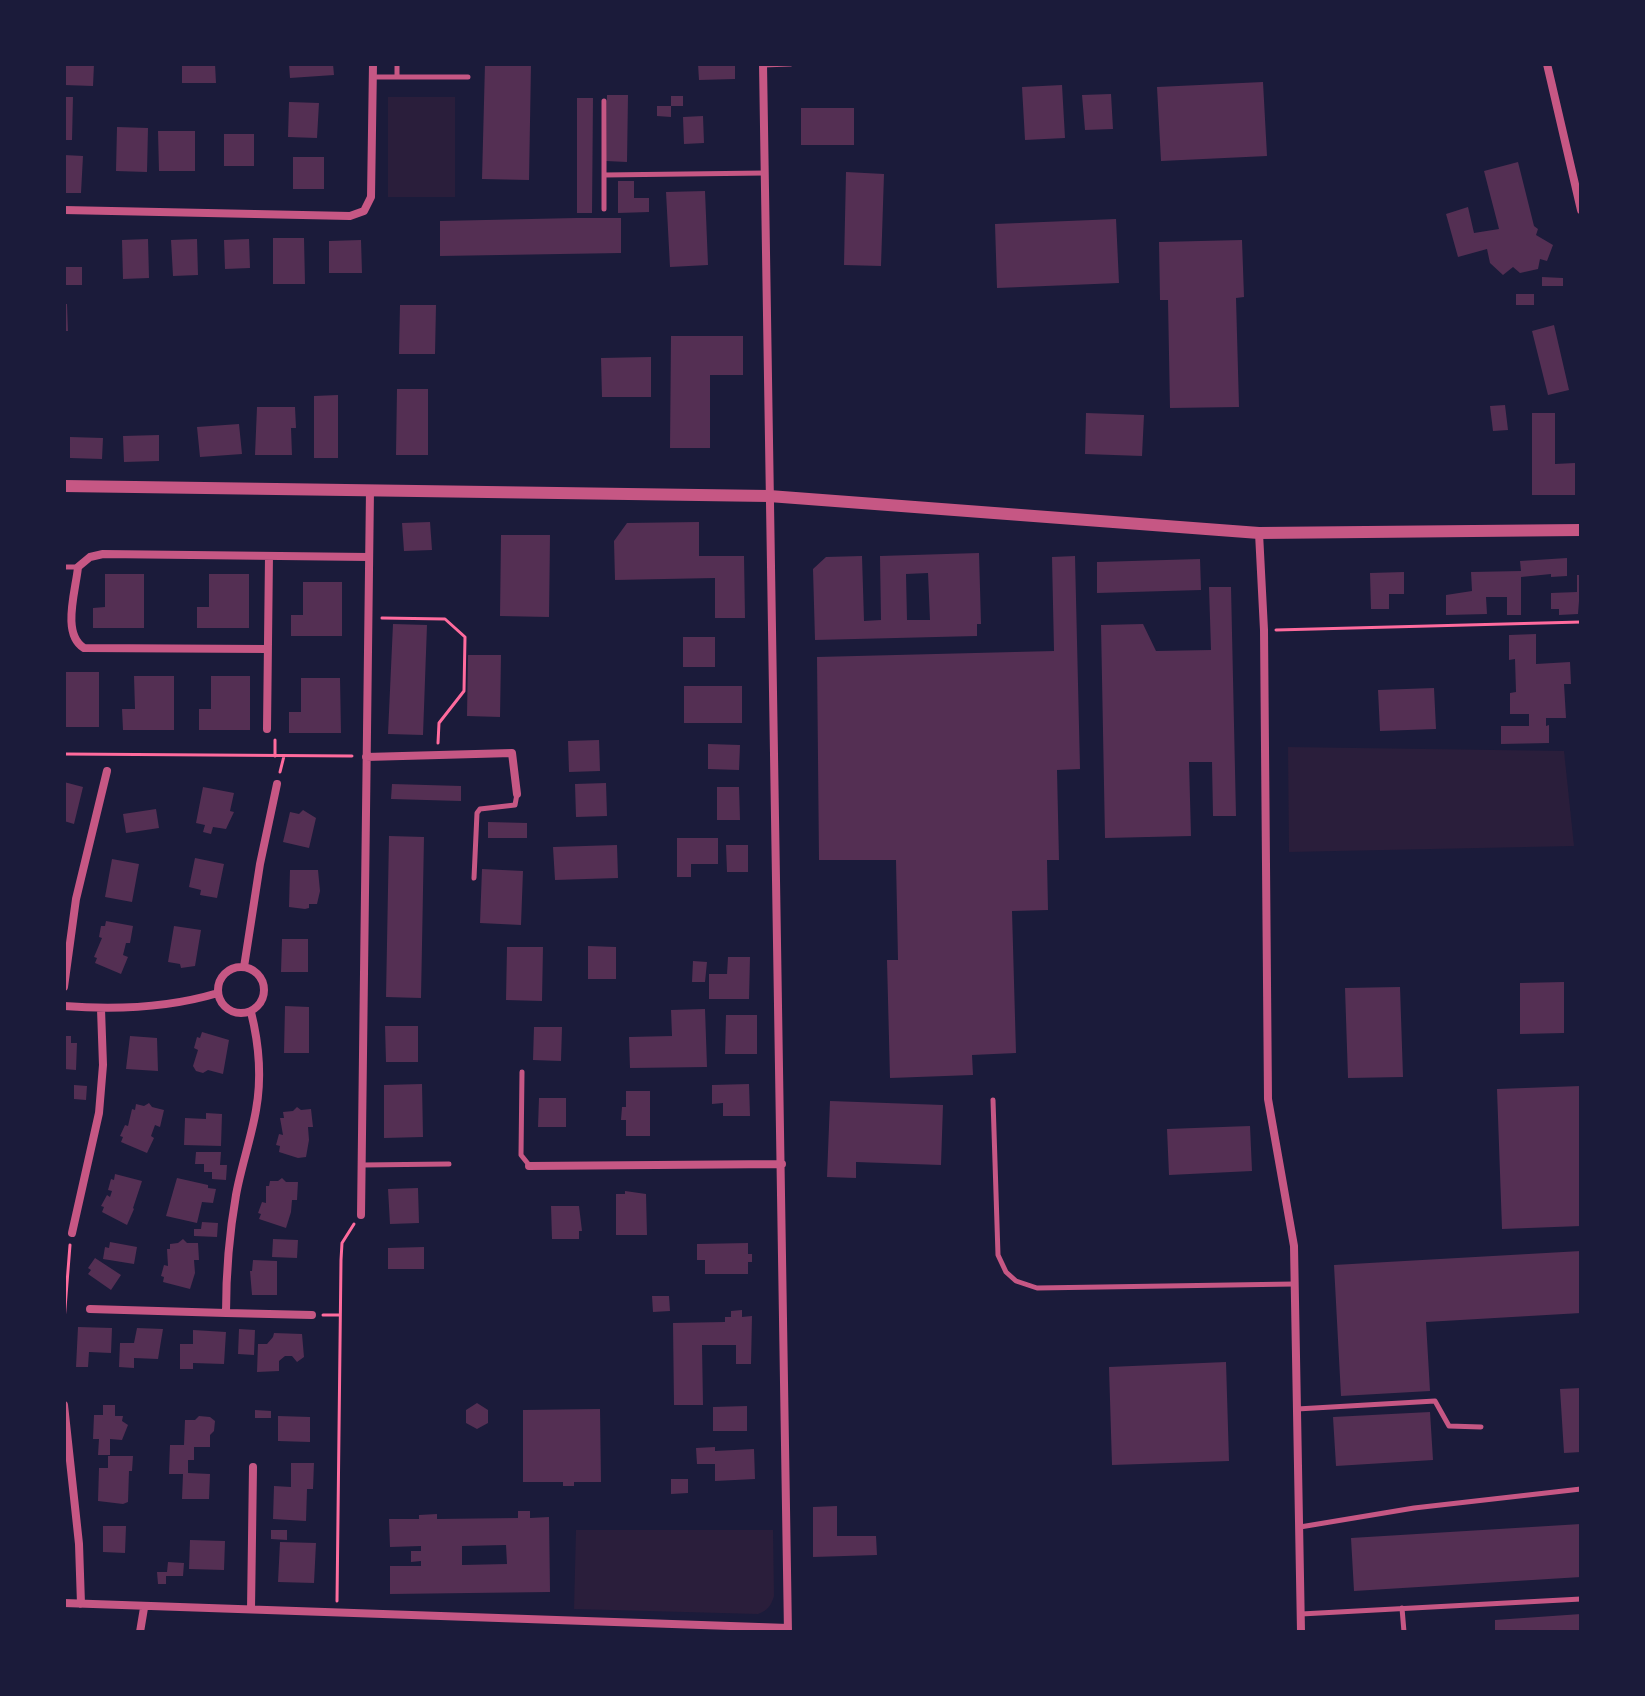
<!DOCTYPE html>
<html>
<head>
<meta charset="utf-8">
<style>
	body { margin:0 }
	#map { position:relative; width:1645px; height:1696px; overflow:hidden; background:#1b1b3a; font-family:Barlow,sans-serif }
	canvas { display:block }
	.frame { position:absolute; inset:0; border:66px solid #1b1b3a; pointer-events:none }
</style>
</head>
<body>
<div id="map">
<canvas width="1645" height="1696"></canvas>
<div class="frame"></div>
</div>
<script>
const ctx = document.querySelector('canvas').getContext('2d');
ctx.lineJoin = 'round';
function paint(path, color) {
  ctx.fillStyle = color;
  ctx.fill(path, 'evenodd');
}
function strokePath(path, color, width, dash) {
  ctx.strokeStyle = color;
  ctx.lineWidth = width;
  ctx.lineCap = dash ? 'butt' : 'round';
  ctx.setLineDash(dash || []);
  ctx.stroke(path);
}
const green = new Path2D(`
	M388,97H455V197H388Z
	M1288,747L1564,751L1574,846L1289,852Z
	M576,1530H773L774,1596C771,1606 768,1610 758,1614L574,1609Z`);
const building = new Path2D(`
	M64,64H94L93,86L64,85Z
	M182,64H215L216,83H182Z
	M289,64H333L334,75L290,78Z
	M485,64H531L529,180L482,179Z
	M698,64H735V79L699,80Z
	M1263,82L1267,156L1161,161L1157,87Z
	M1062,85L1065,138L1025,140L1022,87Z
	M1111,94L1113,129L1085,130L1082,95Z
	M607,95H628L627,162L606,161Z
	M671,96H683V106H671V117L657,116V106H671Z
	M64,97H73L72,140H64Z
	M577,98H593L592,213H577Z
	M289,102L319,103L317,138L288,137Z
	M801,108H854V145H801Z
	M703,116L704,143L684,144L683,117Z
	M117,127L148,128L147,172L116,171Z
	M158,131H195V171H159Z
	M224,134H254V166H224Z
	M64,155L83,156L81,193H64Z
	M293,157H324V189H293Z
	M1518,162L1534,226L1538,229L1536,235L1553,245L1547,261L1540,259L1538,269L1520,273L1513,267L1503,275L1490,263L1487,249L1458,257L1446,214L1468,207L1474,233L1499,229L1484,171Z
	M846,172L884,174L881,266L844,265Z
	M618,181H634V198H649V212L618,213Z
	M705,191L708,265L670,267L666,192Z
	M576,218H621V253L440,256V221Z
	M1116,219L1119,283L997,288L995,224Z
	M273,238H304L305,284H273Z
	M148,239L149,278L123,279L122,240Z
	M197,239L198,275L173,276L171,240Z
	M249,239L250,268L225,269L224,240Z
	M361,240L362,273H329V241Z
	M1242,240L1244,297L1236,298L1239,407L1170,408L1168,300H1160L1159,242Z
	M64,267H82V285H64Z
	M1542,277L1563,278V286H1542Z
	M1516,294H1534V305H1516Z
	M64,304H67L68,331H64Z
	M400,305H436L435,354H399Z
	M1554,325L1569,390L1548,395L1532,331Z
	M671,336H743V375H710V448H670Z
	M651,357V397H602L601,358Z
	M397,389H428V455H396Z
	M338,395V458H314V396Z
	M1505,405L1508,430L1493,431L1490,406Z
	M257,407H295L296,428H291L292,455H255Z
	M1086,413L1144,415L1142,456L1085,454Z
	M1532,413H1555V464L1575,463V495H1532Z
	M239,424L242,454L200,457L197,427Z
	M159,435V461L124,462L123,436Z
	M70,437L103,438L102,459L70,458Z
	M430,522L432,550L404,551L402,523Z
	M699,522V556H744L745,618H715V578L615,580L614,541L627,523Z
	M501,535H550L549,617L500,616Z
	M979,553L981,624H977V636L815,640L813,569L826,557L862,556L864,621L881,620L880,556ZM928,573L930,620H907L906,574Z
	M1075,556L1080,769L1057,770L1059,860H1047L1048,910L1012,911L1016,1053L972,1055L973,1075L890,1078L887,960H898L896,860H819L817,657L1054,651L1052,557Z
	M1567,558V576L1551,577V574L1521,577V615H1507V597H1486L1487,614L1446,615V595L1472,591L1471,572L1521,571L1520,561Z
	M1200,559L1201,590L1097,593V562Z
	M1404,572V594H1389V609H1371L1370,573Z
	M105,574H144V628H93V608L105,607Z
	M209,574H249V628H197V607H209Z
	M1577,575H1581L1578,614L1559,615V609H1551V593L1577,592Z
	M303,582H342V636H291V615H303Z
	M1209,587H1231L1236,816H1213L1212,762H1189L1191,836L1105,838L1101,625L1143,624L1156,651L1211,650Z
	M393,624L427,625L423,735L388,734Z
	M1536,634V664L1570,662L1571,684H1564L1566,718H1546V726L1549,725V743L1501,744V726H1529V714H1510V693L1516,692L1515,659L1509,660V635Z
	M683,637H715V667H683Z
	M468,655H501L500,717L467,716Z
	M64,672H99V727H64Z
	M134,676H174V730H123L122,709H135Z
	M211,676H250V730H199V709H211Z
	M301,678H340L341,733H289V712H301Z
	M684,686H742V723H684Z
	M1434,688L1436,729L1380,731L1378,690Z
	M599,740L600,771L569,772L568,741Z
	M708,744L740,745L739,770L708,769Z
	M64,782L83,787L74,824L64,821Z
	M606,783L607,816L576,817L575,784Z
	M392,784L461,786V801L391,799Z
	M203,787L234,793L230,811L234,812L226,829L213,827L211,834L203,832L205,825L196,823Z
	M717,787H739L740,820H717Z
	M156,809L159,828L126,833L123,814Z
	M303,810L316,818L309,848L283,842L290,812L299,814Z
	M488,822L527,823V838H488Z
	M389,836L424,837L421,998L386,997Z
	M677,838H718V864H691V877H677Z
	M617,845L618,878L555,880L553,847Z
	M726,845H748V872H727Z
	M195,858L224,864L217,898L200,895L201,890L189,887Z
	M112,859L139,864L132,902L105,897Z
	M482,869L523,871L521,925L480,923Z
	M290,870H318L320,891L317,904H309V908L305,909L289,907Z
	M106,921L133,926L130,943H126L123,955L128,957L121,974L95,963L97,958L94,957L102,938L99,937L101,926H105Z
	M174,926L201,930L195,966L181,968L180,964L168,962Z
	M282,939H308V972H281Z
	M588,946L616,947V979H588Z
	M507,947H543L542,1001L506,1000Z
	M728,957H750L749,999H709V974H727Z
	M693,961L707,962L705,982H692Z
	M1564,982V1033L1520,1034V983Z
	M1400,987L1403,1077L1348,1078L1345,988Z
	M285,1006L309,1007V1053H284Z
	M705,1009L707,1067L630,1068L629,1037L672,1036L671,1010Z
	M726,1015H757V1054H725Z
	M385,1026H418V1062H386Z
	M534,1027H562L561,1061L533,1060Z
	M202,1032L229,1040L223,1074L208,1070L203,1073L196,1071L193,1066L198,1050L194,1048L197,1037L200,1038Z
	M64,1036H71V1043H77L76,1070L64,1069Z
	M130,1036L157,1038L158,1071L126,1069Z
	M422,1084L423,1137L384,1138V1085Z
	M749,1084L750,1116H723V1103L712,1104V1085Z
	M74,1085L87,1086L86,1100L74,1099Z
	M1581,1086V1226L1502,1229L1497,1089Z
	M626,1091H650V1136H626V1120H621L622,1107H626Z
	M539,1098H566V1127H538Z
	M830,1101L943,1105L941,1165L856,1162V1178L827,1177Z
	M149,1103L152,1107L164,1110L160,1127L155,1125L151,1136L154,1138L147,1153L121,1142L123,1137L120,1136L125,1125L128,1126L132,1109L135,1110L136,1104L144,1106Z
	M297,1107L301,1110L311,1109L313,1127H308L309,1140L306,1157L298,1158L279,1152L280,1146L276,1145L279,1134L283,1135L280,1118H284L283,1112L293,1111Z
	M206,1113L222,1114L221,1146L184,1145L185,1118L206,1119Z
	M1250,1126L1252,1171L1169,1175L1167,1129Z
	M196,1152H221L220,1165H227L226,1180L212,1179V1172H204V1164H195Z
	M115,1174L142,1181L133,1208L134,1209L127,1225L102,1212L104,1207L101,1206L107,1195L110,1197L112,1191L108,1190L111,1179L114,1180Z
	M177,1178L208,1185V1188L216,1189L213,1203L202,1202L197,1223L166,1216Z
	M282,1178L286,1182H298L297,1200H292L291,1212L286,1228L259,1219L261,1214L258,1213L262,1202L266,1203V1186H269L270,1181H278Z
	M418,1188L419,1223L390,1224L388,1189Z
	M625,1191L646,1194L647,1235H616V1194H625Z
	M551,1206H579L582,1231H579V1239H552Z
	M202,1222L218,1223L217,1237L194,1236V1229H201Z
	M183,1239L187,1243H198L199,1260H194L195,1273L190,1289L163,1282L164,1277L161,1276L164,1265L168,1266L167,1249H170V1244L178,1243Z
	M273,1239L298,1240L297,1258L272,1257Z
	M110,1242L137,1247L134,1264L103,1259L105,1247L109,1248Z
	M748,1243V1254H752V1262H748V1274H705V1260H697V1244Z
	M424,1247V1269H388V1248Z
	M1581,1251V1313L1426,1322L1430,1391L1341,1396L1334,1265Z
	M95,1258L121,1275L111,1290L88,1274L91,1270L88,1268Z
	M253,1260L277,1261V1295H252L250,1271H252Z
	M652,1296H669L670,1311L653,1312Z
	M742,1310V1317L752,1316L751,1364H736V1345H702L703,1405H674L673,1323L725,1322V1317H731V1311Z
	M78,1327L112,1328L111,1353L89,1352L88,1367H76Z
	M137,1328L163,1329L158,1359L134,1358V1368L119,1367L120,1343H134Z
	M239,1329L255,1330L254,1355L238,1354Z
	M193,1330L226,1332L224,1364L193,1363V1369H180V1344H193Z
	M274,1333L302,1334L304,1357L297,1362L292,1356H285L279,1361V1371L257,1372L258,1344H267L273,1337Z
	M1226,1362L1229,1461L1112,1465L1109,1367Z
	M1581,1388V1452L1564,1453L1560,1389Z
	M477,1403L488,1410V1423L477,1429L466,1423V1410Z
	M103,1405H115V1416H123L122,1421L128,1425L122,1440L110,1439V1455H98L99,1439H93L94,1415H103Z
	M747,1406V1431H713V1407Z
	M600,1409L601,1482H574V1486H563V1482H523V1410Z
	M255,1410L271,1411V1418H255Z
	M1430,1412L1433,1460L1336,1466L1333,1417Z
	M199,1416L210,1417L215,1421L214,1431L210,1435V1447H194V1460H188V1473L210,1474L209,1499H182L183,1474H169L170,1445H184L185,1420H195Z
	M278,1416L310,1417V1442L278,1441Z
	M715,1447V1451L754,1449L755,1479L715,1481V1464H697L696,1448Z
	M108,1456H133L132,1471H129L128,1502L123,1504L98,1501L99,1468H108Z
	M291,1463H314L313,1489H307L306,1521L273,1519L274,1486L291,1487Z
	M671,1479H688V1493L671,1494Z
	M837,1506V1536H876L877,1555L813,1557V1507Z
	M518,1511H530V1518L549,1517L550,1592L390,1594V1566H421V1561L411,1562V1551H421V1546L390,1547L389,1519H419V1515L437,1514V1519L518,1518ZM506,1545L507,1564L462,1565V1546Z
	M1581,1524V1577L1354,1591L1351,1538Z
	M103,1526H126L125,1553L103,1552Z
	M271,1530H287V1540L271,1539Z
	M190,1540L225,1541L224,1570L189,1569Z
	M280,1542L316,1543L314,1583L278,1582Z
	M168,1562L184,1563L183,1576H166V1584H158L157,1572H167Z
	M1581,1614V1632H1495V1620Z`);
const path = new Path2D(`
	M382,618L445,619L465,637L464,691L439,723L438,743
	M1276,630L1581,622
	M275,740V756
	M64,754L352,756
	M280,772L284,756
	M323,1315H339
	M64,1321L70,1245
	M337,1601L341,1260L342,1243L354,1224`);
const service = new Path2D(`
	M763,65L790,64
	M373,77H468
	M397,77V64
	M604,175L765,173
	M604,209V101
	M64,567H78
	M474,878L477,813L480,809L515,805L517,794
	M522,1072L521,1155L529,1165
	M993,1100L998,1255L1006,1272L1016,1281L1037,1288L1294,1284
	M362,1165L449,1164
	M1297,1409L1435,1401L1449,1426L1481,1427
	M1300,1527L1414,1508L1581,1489
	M1402,1608L1404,1632
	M1301,1614L1581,1599`);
const minor = new Path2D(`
	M763,64L788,1632
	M1547,64L1581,210
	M64,210L350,216L364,211L371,197L373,64
	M1259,533L1264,630L1268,1099L1294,1246L1301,1632
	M267,649L84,648C61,634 76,590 78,567L90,557L103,554L368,557
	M267,729L269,556
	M366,757L512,753L517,794
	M218 990a23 23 0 1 1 46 0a23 23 0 1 1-46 0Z
	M244,967L260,864L277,784
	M64,987L76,899L107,771
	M64,1006C115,1010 168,1008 218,993
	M529,1166L782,1164
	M361,1215L370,490
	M72,1233L99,1113L103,1065L101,1009
	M90,1309L226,1313C226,1273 229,1235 236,1195C241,1167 251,1139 256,1110C262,1077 259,1044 251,1012
	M226,1313L312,1315
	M64,1405L79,1544L81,1604
	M64,1603L788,1628
	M251,1609L253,1467
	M140,1632L144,1608`);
const tertiary = new Path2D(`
	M64,486L769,496L1259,533L1581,530`);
paint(green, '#2a1e3b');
paint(building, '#542f53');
strokePath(path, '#ff6b9d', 3);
strokePath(service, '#c65784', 5);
strokePath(minor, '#c65784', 8);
strokePath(tertiary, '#c65784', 12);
</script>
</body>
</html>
